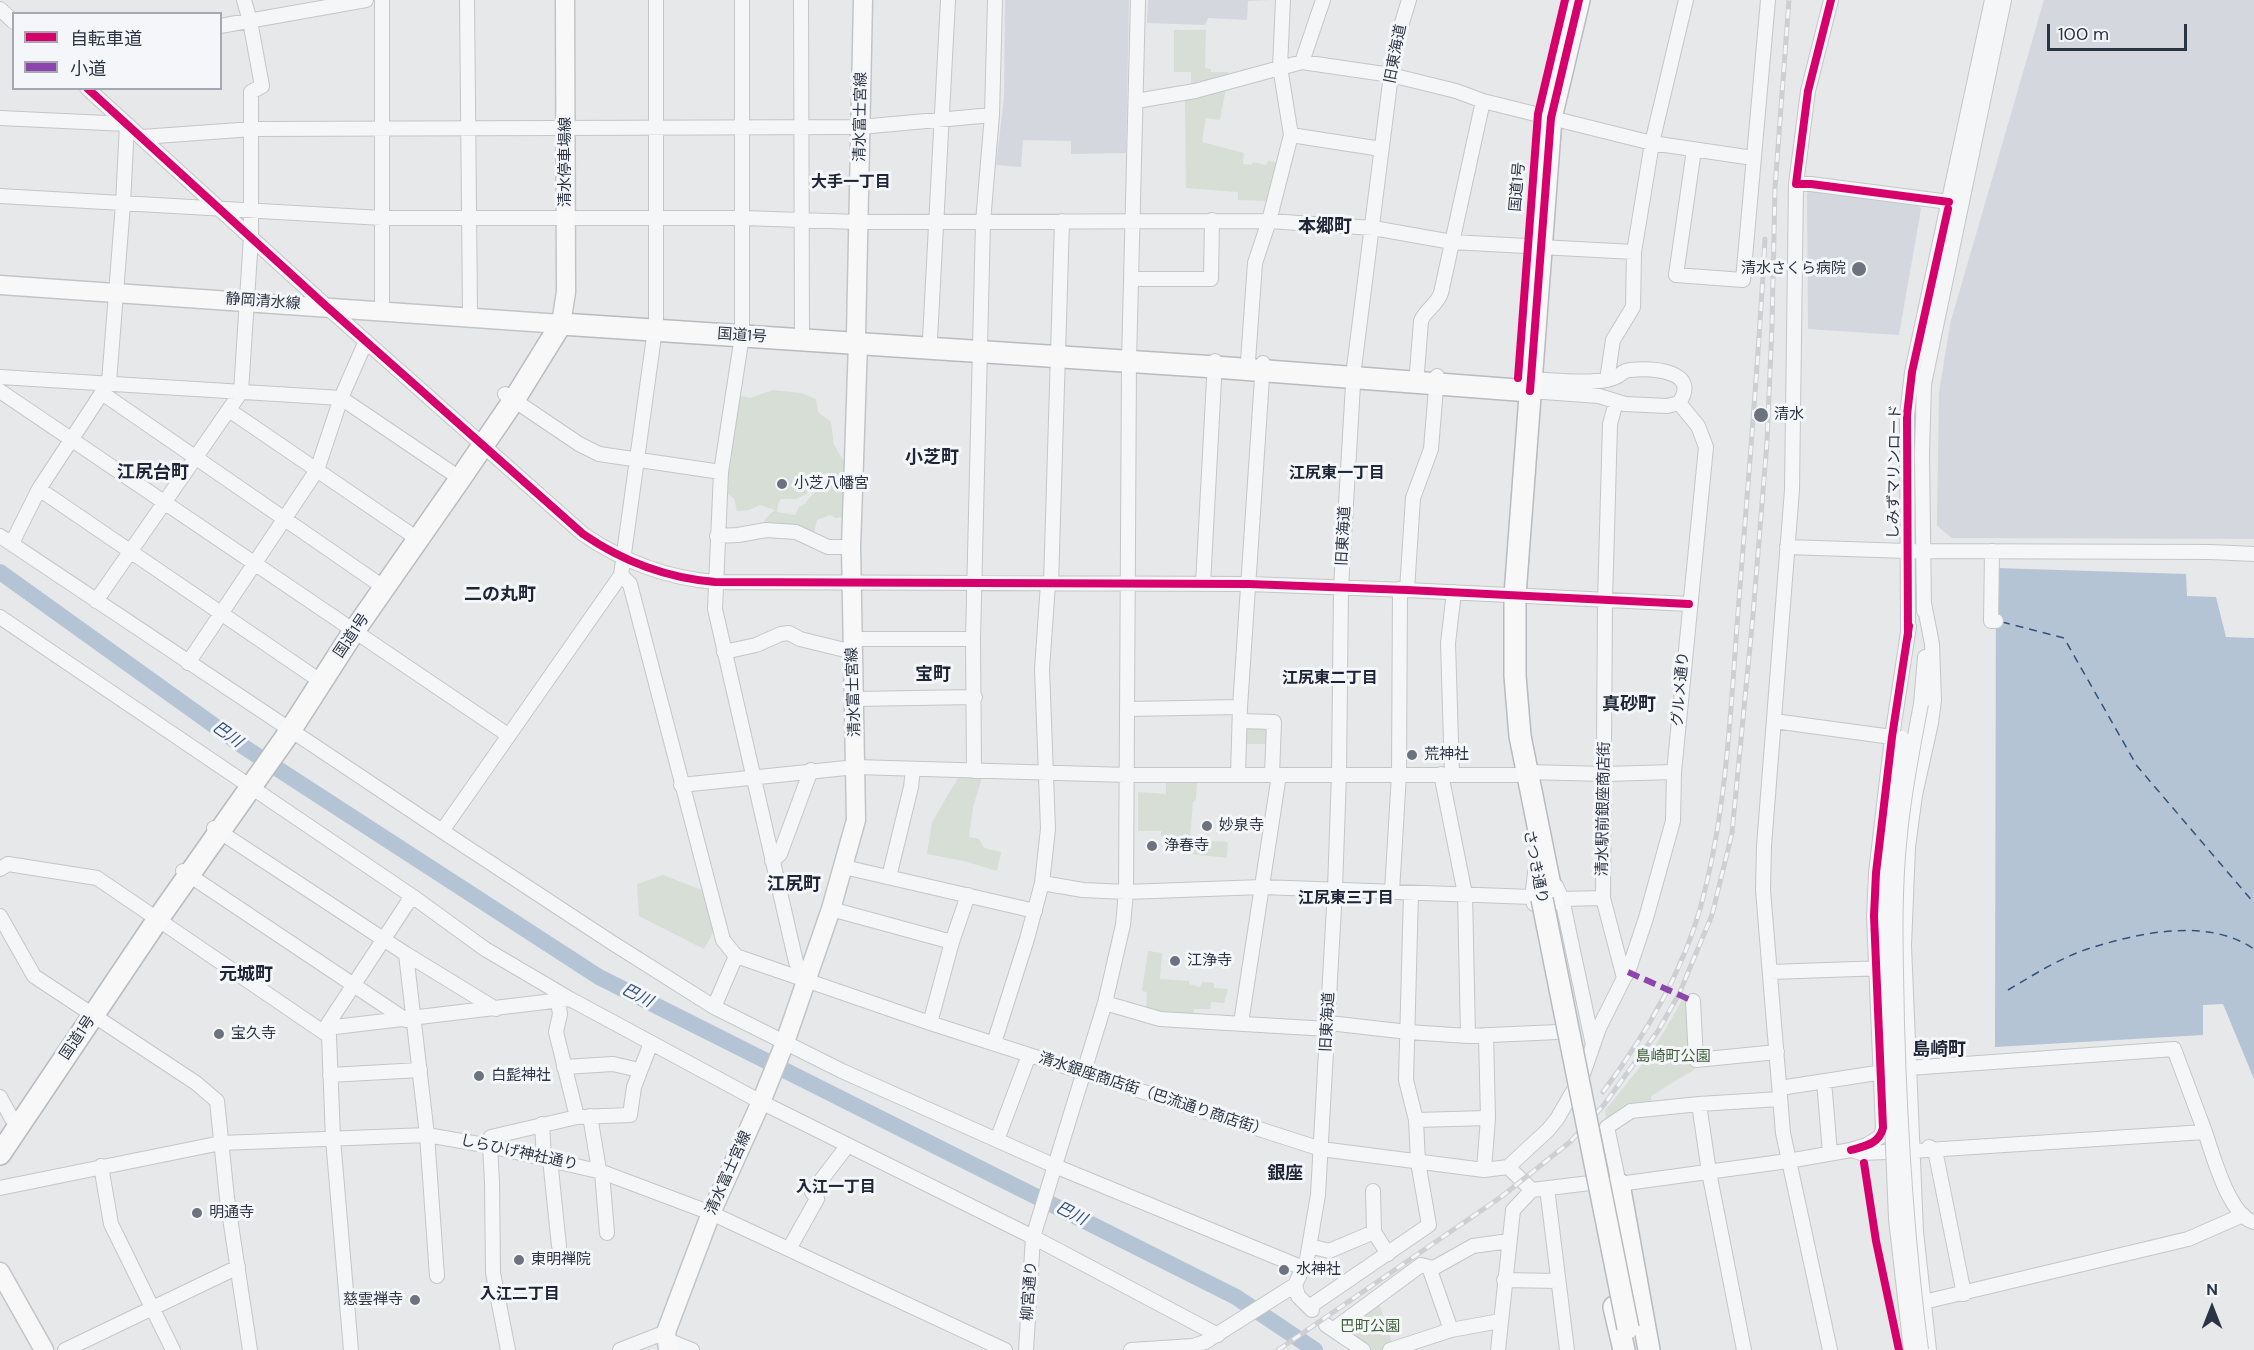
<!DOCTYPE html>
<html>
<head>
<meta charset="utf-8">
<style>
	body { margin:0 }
	#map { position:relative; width:2254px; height:1350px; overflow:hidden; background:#e6e8ea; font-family:"DM Sans","Noto Sans JP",sans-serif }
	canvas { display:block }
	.legend { position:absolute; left:12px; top:12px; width:210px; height:78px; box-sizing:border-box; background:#f4f6f9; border:2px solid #a4a8b1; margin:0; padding:8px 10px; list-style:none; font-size:18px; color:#2b3445 }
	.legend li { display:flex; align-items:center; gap:12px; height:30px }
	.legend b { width:30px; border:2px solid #a4a8b1 }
	.north { position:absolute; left:2182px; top:1278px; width:60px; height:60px; -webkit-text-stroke:4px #f4f6f9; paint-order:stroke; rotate:0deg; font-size:16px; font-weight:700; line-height:24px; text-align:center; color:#2b3445 }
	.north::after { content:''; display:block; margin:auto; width:21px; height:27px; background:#2b3445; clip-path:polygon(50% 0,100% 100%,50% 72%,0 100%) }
	.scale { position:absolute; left:2047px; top:24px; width:140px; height:27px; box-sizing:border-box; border:3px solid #2b3445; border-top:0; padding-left:8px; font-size:18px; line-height:21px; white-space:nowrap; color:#2b3445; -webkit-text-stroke:4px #f4f6f9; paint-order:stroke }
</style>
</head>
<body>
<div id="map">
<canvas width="2254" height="1350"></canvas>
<ul class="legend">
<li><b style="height:8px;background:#d6006c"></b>自転車道</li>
<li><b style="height:8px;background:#8e44ad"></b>小道</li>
</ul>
<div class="north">N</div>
<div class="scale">100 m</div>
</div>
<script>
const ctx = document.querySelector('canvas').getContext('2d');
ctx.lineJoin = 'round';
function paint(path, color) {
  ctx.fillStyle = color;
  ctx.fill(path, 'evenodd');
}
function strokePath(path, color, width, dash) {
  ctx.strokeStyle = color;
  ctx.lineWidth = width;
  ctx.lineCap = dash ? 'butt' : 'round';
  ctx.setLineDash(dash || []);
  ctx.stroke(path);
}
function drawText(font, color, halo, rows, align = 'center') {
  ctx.font = font + ' "DM Sans","Noto Sans JP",sans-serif';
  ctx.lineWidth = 6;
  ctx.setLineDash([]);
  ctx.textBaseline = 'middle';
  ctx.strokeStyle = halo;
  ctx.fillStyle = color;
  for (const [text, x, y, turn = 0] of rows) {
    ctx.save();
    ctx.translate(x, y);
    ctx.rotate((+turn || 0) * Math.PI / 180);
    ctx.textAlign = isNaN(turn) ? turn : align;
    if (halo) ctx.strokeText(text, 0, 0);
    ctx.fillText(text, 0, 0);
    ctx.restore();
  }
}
const built = new Path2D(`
	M1005,0H1129L1126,153L1071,154V141L1023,140L1021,167L996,165L1004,97Z
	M1148,0H1271L1248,1L1247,20L1208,18L1205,25L1147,23Z
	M2044,0H2254V539L1952,538L1937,526L1939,393L1950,324Z
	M1813,189L1916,202L1921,209L1899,335L1808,329L1807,193Z`);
const green = new Path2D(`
	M1174,30H1206L1205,68L1211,69V72H1228L1229,75L1191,85V72H1174Z
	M1226,88L1220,120L1206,118L1202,142L1244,153L1243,164L1251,165L1253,162L1266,165L1268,161L1279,163L1269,201L1238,200V192L1186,188L1185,98Z
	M773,390L801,393L816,399L818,412L831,422L834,445L848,468L845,511L842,517L835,518L830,515L817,520L814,533L762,526L766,518L775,510L760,505L749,510L737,511L734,498L720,490L734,397L742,396L750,398ZM804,472L817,489C814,495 808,498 805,504L799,507L795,515L777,512L778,504L781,499H796L807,494L808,490L800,481Z
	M1245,724L1272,725V744H1245Z
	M958,778H982L973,807L969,837L979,839L984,848L1001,852L997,871L964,861L927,854L932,822Z
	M1166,783H1197L1196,799L1193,802L1190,837L1195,840L1228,842L1227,858L1166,851V836H1161V831H1138V792L1166,794Z
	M663,875L704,891L715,929L704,949L639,916L637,884Z
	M1148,951L1162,953L1160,979L1189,981V984L1200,987L1202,982L1214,983V988L1228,989L1224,1003L1211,1002L1210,1009H1194L1193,1017L1146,1011L1147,992L1142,991Z
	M1682,1000L1690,1002L1695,1069L1651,1096L1652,1104L1621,1108L1606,1120L1605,1110C1636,1074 1660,1042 1682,1000Z
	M1378,1301L1393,1346L1380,1350H1371L1358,1337L1344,1328Z`);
const water = new Path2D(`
	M1996,568L2186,574L2187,596L2216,597L2226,637L2254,638V1079L2223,1004L2203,1005V1035L1995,1047Z`);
const river = new Path2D(`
	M0,572L244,747L599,977L1236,1297L1315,1350`);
const ferry = new Path2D(`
	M2002,622L2064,638L2137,766L2254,903
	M2008,990C2035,974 2063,956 2094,947C2142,932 2209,918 2254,949`);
const minor = new Path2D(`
	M382,0V302
	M467,0L470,311
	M742,0V336L721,472L715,609L796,962L807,981
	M801,0L802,331
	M0,9L14,22
	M220,26L366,0
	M1302,62L1323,0
	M87,88L326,306L583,534C622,561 668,578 715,582L1249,584L1407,590L1689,604
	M1136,101L1195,91L1302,62L1391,75L1456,91L1483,101L1652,143L1753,158
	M0,118L127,124L123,204L109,382L39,489L12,543
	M1291,135L1381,149
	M142,137L253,129L860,127L992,115
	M1694,150L1676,275L1743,280L1768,0
	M1796,184H1811L1949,202
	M0,196L382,218H743L858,222L1269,221L1373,228L1452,242L1526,246
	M1540,247L1634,252
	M1132,279H1211L1212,220
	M930,339L948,0
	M1248,361L1255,263L1269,221L1291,135L1280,67L1283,0
	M1417,372L1421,321C1425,310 1437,305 1441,293L1483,101
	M0,377L341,398L452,473
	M1607,380L1613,340L1633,307L1634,252L1652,143L1686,0
	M0,391L508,735
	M1530,391L1599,396L1625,404L1667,406L1679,403C1701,370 1651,368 1630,370C1625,370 1622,373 1618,376C1612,379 1603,381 1596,381C1574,383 1552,380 1530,379
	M102,393L376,582
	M505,394L579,444L599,454L721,472
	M229,410L409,533
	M39,489L313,676
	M0,536L442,831L611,942L714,1007L842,1071L1055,1166L1303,1268
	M717,536L738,535L766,530L796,532L828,547H851
	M1787,547L1907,551L2211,552L2254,554
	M1992,551L1991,621H1996
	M621,575L630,584L723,940L736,956L930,1023L1321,1149L1484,1170L1508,1167
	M1051,584L1062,221
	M1203,584L1215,361
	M1407,590L1413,498L1431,449L1437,376
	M96,601L241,392L251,237V92L262,86L250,21L244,0
	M1924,603L1932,644L1934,700L1931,723L1915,795L1908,847L1904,946L1916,1232L1929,1350
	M1924,611L1922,453L1924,384L2004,0
	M0,617L412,896L485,949L570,999L761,1102L1033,1237L1218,1335
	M1908,634L1907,415L1912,372L1992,0
	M853,639H973
	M724,652L756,645L781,634L789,633L800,639L845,650H853
	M188,663L317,470L341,398L366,341
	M855,699L975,697
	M1921,704L1925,657
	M1127,709L1240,707
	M1240,721L1274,722L1272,775
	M1774,721L1892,737
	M974,771L973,639L983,222L992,115L995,0
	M1238,774L1240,707L1263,363
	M1441,774L1465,894L1468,1036
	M1452,774L1448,643L1454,592
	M681,785L856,767L1127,775H1516L1528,772L1605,774L1674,772
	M214,828L406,954L427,1135L437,1276
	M442,831L621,575L656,322V0
	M772,861L780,854L811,770
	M844,867L1035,911
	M0,869L8,864L97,878L329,1036L333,1139L351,1350
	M183,871L406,1020
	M889,877L911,787L913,769
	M1042,883L1083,890L1126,892L1262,887L1532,897
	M1556,886L1562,899L1593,1045
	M1392,892L1399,774L1400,589
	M1562,899L1603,898
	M1534,904L1532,897L1536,866
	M831,909L952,942
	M0,916L34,976L196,1083L217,1101L227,1198L250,1350
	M406,954L496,1009
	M1770,972L1885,968
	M1624,978L1628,972L1646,918L1673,821L1674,772L1706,447L1698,426L1679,403
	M558,1001L560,1014L556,1032L577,1117
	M1693,1001L1696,1060L1777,1052
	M1105,1003L1160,1019L1328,1029
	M714,1007L736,956
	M930,1023L952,942L968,895
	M1241,1023L1279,775
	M1329,1023L1408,1032L1468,1036L1558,1032
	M328,1024L335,1027L570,999
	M324,1030L412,896
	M994,1043L1027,939L1042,883L1048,829L1042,669L1048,584
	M564,1067L613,1064L639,1070
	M330,1075L420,1070
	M1824,1081L1830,1153
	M1780,1088L1909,1068L2174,1049L2205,1132
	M0,1097L12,1119
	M590,1116L599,1170
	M1416,1120L1488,1118
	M542,1124L544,1158
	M997,1140L1029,1055
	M1929,1147L1935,1150L1964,1294
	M1855,1151L1861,1153L1912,1151L2205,1132C2213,1155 2229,1216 2254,1222
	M550,1159L559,1246
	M101,1166L111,1224L173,1350
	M1508,1167L1548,1130L1557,1119L1583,1074L1599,1028L1624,978L1603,898L1605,601L1610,424L1616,402
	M1508,1167L1532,1190
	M1484,1170L1488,1118L1486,1035
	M602,1172L607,1233
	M1619,1184L1607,1127L1631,1111L1699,1104
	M0,1188L221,1143L427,1135L490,1146L602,1172L711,1213L1005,1350
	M1547,1188L1567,1350
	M1373,1191L1374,1232
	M1310,1246L1329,1251L1374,1232L1388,1254
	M789,1249L817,1199L812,1192L848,1145
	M1430,1270L1473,1246L1509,1241
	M1504,1280L1558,1281
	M1295,1285L1298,1296L1312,1310
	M1928,1301L2188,1239L2243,1215
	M1309,1307L1429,1225L1418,1162L1416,1120L1406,1080L1411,893
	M1326,1325L1363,1350
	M1334,1329L1421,1265L1429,1267L1451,1330
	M667,1340L692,1350
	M65,1350L238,1267
	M508,1350L493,1273L492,1182L490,1146L491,1137L577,1117L630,1115L634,1087L651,1043
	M620,1350L666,1332
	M1026,1350L1033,1237L1105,1003L1123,925L1126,892L1129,362L1138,0
	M1131,1350L1193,1346L1205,1342L1295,1285L1307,1259L1318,1195L1335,889L1339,774L1341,588L1354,368L1391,75L1397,39L1409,0
	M1390,1350L1451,1330L1500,1321
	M1498,1350L1513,1210L1532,1190L1590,1183L1619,1184L1788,1161L1851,1150L1867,1145L1881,1136L1883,1128L1874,916L1876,873L1892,737L1909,626
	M1744,1350L1709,1172L1699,1104L1780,1099
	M1830,1350L1783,1133L1763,890L1764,846L1792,490L1796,184L1808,91L1831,0`);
const major = new Path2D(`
	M0,285L561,324L566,292L565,0
	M0,1272L44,1350
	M668,1350L666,1332L711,1213L761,1102L784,1045L831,909L856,820L851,547L858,343L856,335L863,0`);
const highway = new Path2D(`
	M1553,900L1520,736L1515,676V595L1551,118L1579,0
	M0,1154L158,919L286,737L354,631L460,479L514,400L561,324L1215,367L1530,391
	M1619,1184L1649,1350
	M1614,1307L1624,1350`);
const rail = new Path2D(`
	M1603,1092C1644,1037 1681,976 1700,909C1729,805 1731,694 1740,587C1749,471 1759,355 1765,239
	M1278,1350L1501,1197L1570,1142L1603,1106L1658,1031L1679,994L1712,915L1732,833L1753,615L1767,442L1772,325L1775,188L1789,0`);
const minorBridge = new Path2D(`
	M1902,738L1889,840L1885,889V953L1896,1219L1911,1350
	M1921,1350C1907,1242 1900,1134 1897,1024C1896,961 1893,897 1900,834C1904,790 1913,747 1921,704`);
const highwayBridge = new Path2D(`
	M1542,899L1628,1328`);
const quiet = new Path2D(`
	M1628,972L1693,1001`);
const cycleway = new Path2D(`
	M1831,0L1808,91L1796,184H1811L1949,202
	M87,88L326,306L583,534C622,561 668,578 715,582L1249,584L1407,590L1689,604
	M1518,378L1538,114L1565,0
	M1530,391L1551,118L1579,0
	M1908,636L1907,415L1912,372L1948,209
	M1851,1150C1865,1146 1879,1144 1883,1128L1874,916L1876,873L1892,737L1909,626
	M1864,1163L1876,1241L1899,1350`);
const markers = [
	[1859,269,8,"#6c737f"],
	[1761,415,8,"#6c737f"],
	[782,484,6,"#6c737f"],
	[1412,755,6,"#6c737f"],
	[1207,826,6,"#6c737f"],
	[1152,846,6,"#6c737f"],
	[1175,961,6,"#6c737f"],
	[219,1034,6,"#6c737f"],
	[479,1076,6,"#6c737f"],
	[197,1213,6,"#6c737f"],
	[519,1260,6,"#6c737f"],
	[1284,1270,6,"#6c737f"],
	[415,1300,6,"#6c737f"]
];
const streetNames = [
	["旧東海道",1396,54,-79],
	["清水富士宮線",861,117,-89],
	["清水停車場線",566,162,-90],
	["国道1号",1518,187,-85],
	["静岡清水線",263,302,4],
	["国道1号",742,336,4],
	["しみずマリンロード",1895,472,-89],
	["旧東海道",1344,536,-87],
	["国道1号",352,636,-56],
	["グルメ通り",1681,689,-85],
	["清水富士宮線",854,692,-92],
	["清水駅前銀座商店街",1604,809,-89],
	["さつき通り",1535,867,79],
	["旧東海道",1328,1022,-87],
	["国道1号",78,1038,-56],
	["清水銀座商店街（巴流通り商店街）",1153,1095,18],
	["しらひげ神社通り",519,1153,12],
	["清水富士宮線",729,1173,-66],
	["柳宮通り",1030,1291,-86]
];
const poiNames = [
	["清水さくら病院",1846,269,"right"],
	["清水",1774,415],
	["小芝八幡宮",794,484],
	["荒神社",1424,755],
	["妙泉寺",1219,826],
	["浄春寺",1164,846],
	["江浄寺",1187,961],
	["宝久寺",231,1034],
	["白髭神社",491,1076],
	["明通寺",209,1213],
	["東明禅院",531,1260],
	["水神社",1296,1270],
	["慈雲禅寺",403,1300,"right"]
];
const parkNames = [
	["島崎町公園",1673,1057],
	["巴町公園",1370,1327]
];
const neighbourhoodNames = [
	["大手一丁目",851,183],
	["江尻東一丁目",1337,474],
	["江尻東二丁目",1330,679],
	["江尻東三丁目",1346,899],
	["入江一丁目",836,1188],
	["入江二丁目",520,1295]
];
const waterNames = [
	["巴川",227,735,35],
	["巴川",637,996,27],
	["巴川",1071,1214,27]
];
const quarterNames = [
	["本郷町",1325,227],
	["小芝町",932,458],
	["江尻台町",153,473],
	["二の丸町",500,595],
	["宝町",933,675],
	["真砂町",1629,705],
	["江尻町",794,885],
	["元城町",246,975],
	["島崎町",1939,1050],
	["銀座",1285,1174]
];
paint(built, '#d4d7dd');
paint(green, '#d6ded6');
paint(water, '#b4c4d5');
strokePath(river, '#b4c4d5', 16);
strokePath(ferry, '#34527a', 1.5, [8, 6]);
strokePath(minor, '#c4c6c8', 16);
strokePath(major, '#c2c5c8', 21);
strokePath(highway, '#b8bbbf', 24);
strokePath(minor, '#f5f6f7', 14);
strokePath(major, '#f8f8f8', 18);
strokePath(highway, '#f8f8f8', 21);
strokePath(rail, '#cecfd2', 5);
strokePath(rail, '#f4f6f9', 3, [9]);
strokePath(minorBridge, '#c4c6c8', 16, []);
strokePath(highwayBridge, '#b8bbbf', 24, []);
strokePath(minorBridge, '#f5f6f7', 14);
strokePath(highwayBridge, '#f8f8f8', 21);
strokePath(quiet, '#8e44ad', 6, [12, 6]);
strokePath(cycleway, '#d6006c', 8);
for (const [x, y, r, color] of markers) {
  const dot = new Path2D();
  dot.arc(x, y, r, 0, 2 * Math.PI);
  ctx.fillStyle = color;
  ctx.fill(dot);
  strokePath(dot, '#f4f6f9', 2);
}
drawText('15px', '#2b3445', '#f4f6f9', streetNames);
drawText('15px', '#2b3445', '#f4f6f9', poiNames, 'left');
drawText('15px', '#3f6138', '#f4f6f9', parkNames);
drawText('bold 16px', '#1d2536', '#f4f6f9', neighbourhoodNames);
drawText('italic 16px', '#34527a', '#f4f6f9', waterNames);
drawText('bold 18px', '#1d2536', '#f4f6f9', quarterNames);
</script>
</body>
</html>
